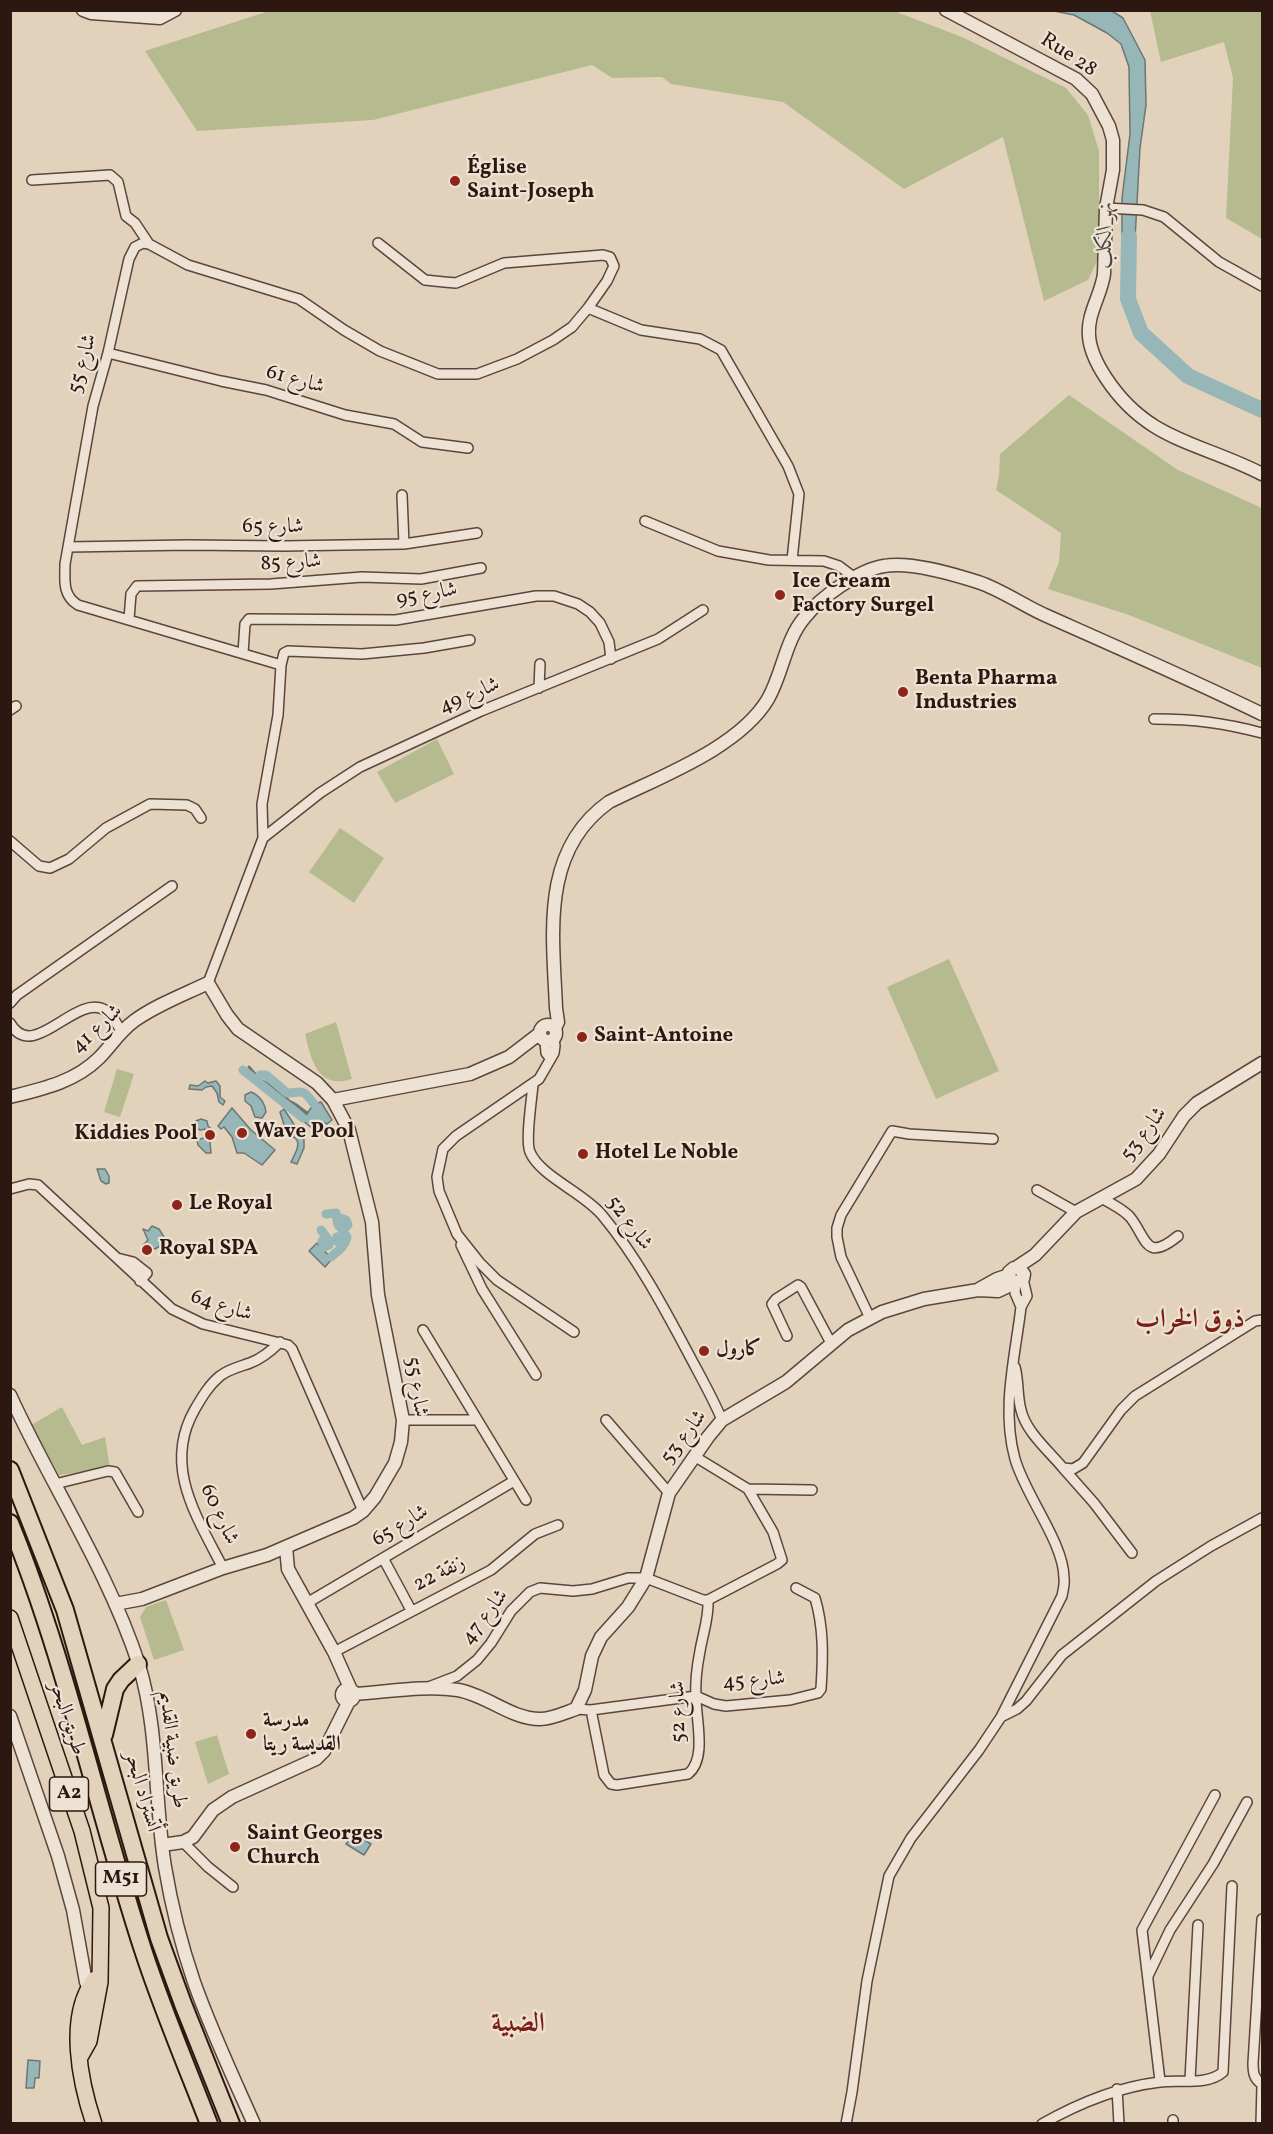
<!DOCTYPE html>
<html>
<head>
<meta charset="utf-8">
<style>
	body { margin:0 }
	#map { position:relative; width:1273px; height:2134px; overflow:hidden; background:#e3d2bb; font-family:Vollkorn,serif }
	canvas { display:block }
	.frame { position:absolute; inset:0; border:12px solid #2c1811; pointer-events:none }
</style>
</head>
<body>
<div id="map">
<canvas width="1273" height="2134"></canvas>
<div class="frame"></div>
</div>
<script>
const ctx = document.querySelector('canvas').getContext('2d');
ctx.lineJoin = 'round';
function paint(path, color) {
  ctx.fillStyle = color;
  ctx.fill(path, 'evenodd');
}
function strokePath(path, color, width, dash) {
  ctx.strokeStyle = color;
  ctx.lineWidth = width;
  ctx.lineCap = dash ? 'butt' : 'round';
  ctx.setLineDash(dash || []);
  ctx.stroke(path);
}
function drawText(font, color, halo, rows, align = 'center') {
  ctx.font = font + ' Vollkorn,Amiri,serif';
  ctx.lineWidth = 4.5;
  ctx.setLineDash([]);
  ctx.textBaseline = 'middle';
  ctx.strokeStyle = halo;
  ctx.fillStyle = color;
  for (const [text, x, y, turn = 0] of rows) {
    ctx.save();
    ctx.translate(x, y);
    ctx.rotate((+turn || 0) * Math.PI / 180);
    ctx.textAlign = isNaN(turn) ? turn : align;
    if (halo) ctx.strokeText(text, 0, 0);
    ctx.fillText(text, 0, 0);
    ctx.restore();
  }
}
const green = new Path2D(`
	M269,11H894L962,37L1066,88L1088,115L1099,151V257L1088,280L1044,301L1003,137L904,189L783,102L671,84L662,77L612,78L592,65L373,120L197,131L145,51Z
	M1150,11H1262V239L1226,218L1233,78L1224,42L1161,62Z
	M1069,395L1178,470L1262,508V668L1129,615L1048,589L1059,562L1061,533L996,490L999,475L1000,454Z
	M437,739L454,774L395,803L377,772Z
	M340,828L384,858L354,903L309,872Z
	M949,959L999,1071L936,1099L887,987Z
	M336,1022L352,1079C318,1090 311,1060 305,1034Z
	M117,1069L134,1074L120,1117L104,1112Z
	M62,1407L82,1445L105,1437L110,1468L59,1475L31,1425Z
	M166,1600L184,1650L154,1660L140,1617L146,1607Z
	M217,1735L229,1774L208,1784L195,1742Z`);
const water = new Path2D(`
	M1054,11H1112L1123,18L1145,60L1146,105L1140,148L1134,257L1122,258V198L1130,134L1129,67L1121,44L1107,33L1074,15Z
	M205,1081L208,1083L216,1081L220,1086V1097L225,1101L223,1105L219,1102L217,1093L212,1086L206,1087L202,1090L189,1089L190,1085L198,1086Z
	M251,1092C259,1095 265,1103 266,1112L262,1118L255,1117L251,1106L245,1101V1095Z
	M321,1102L332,1120L327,1124L322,1122V1126L316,1135L312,1132L313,1129L302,1120L314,1104Z
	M232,1108L251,1130L275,1150L262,1165L244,1153H237L232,1137L224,1127L221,1129L218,1126Z
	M284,1109L304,1140V1148L297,1164L291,1162C294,1155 302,1144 295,1138C294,1137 292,1137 290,1136C285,1131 282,1118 280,1112Z
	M201,1119L207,1121L208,1126L215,1132L210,1142L211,1153H206L198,1145L197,1140L207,1137L205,1129L200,1130L195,1127L196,1121Z
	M97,1169H105L109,1176V1183L106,1184L101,1181Z
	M152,1226L159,1229L164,1237L163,1244L155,1249L143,1245L148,1240L143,1229L148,1231Z
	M317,1243L332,1259L325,1267L309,1251Z
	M354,1833L371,1844L364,1855L346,1844Z
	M28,2060L40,2061L39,2078H35L34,2088H26Z`);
const stream = new Path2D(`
	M249,1067L260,1080L271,1085L283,1098L295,1104L307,1113
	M264,1083L286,1097L293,1107L305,1115`);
const canal = new Path2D(`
	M243,1070L303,1118
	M260,1075H266L287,1093C304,1093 301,1087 314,1104
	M326,1214L336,1213C338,1220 335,1227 344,1229L348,1225L346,1220L340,1218L338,1219C337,1224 338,1226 342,1228L346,1225L345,1220L340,1219L338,1223C341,1228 344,1233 347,1237L345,1243L342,1245L337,1241V1237L344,1236C348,1246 337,1251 331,1257
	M321,1230L330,1242L329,1245L324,1247L322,1241`);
const river = new Path2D(`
	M1129,236L1128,299L1141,333L1188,376L1262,410`);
const minor = new Path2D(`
	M32,180L110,175L118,182L126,216L135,223L149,244
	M1106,208L1143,210L1164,217L1219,262L1262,286
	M588,308L641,330L700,339L721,350L788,466L799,494L792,560
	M108,353L221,381L266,390L345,415L394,424L422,442L468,448
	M402,495L404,544
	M645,521L718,551L769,560L824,561L839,566L855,578
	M68,547L188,545L284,546L404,544L477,533
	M129,619L131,594L137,586L271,584L362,577L421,579L481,568
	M243,653L245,624L249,619L396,620L536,596H554L578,604L590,612L600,623L609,642L611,659
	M281,665L284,653L288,651L362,654L424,648L470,640
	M539,688L540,664
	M10,710L16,706
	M1154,719C1194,719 1224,723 1262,733
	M263,838L320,793L360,767L481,711L658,639L703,610
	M10,841L39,866L50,868L69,859L106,828L150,804L187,805L195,809L201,818
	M208,983L263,838L262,804L278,715L281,665L78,605C62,595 65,580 65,564L93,406L108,353L129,259L135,247L143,243L149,244L188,265L299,299L344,330L380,351L438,374H477L517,359L553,340L572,327L588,308L607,281L614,266L610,257L603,255L504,263L456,283L444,282L425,280L378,243
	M10,1003L17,995L172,886
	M10,1023C33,1064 75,993 105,1010C112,1014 117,1024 121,1031
	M554,1039L555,1046L554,1053L539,1079L456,1136L443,1149L437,1177L439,1191L457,1234L480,1263L497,1280L574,1332
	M545,1041L546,1053L550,1058
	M533,1084C532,1098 525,1141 530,1152C540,1176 584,1193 602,1215C636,1256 662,1304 687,1351C699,1374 712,1396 722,1420
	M10,1189L29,1184L38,1185L172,1309L203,1324L288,1345L292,1349L363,1511
	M1037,1190L1076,1212
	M1102,1198C1111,1204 1123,1209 1130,1217C1147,1238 1145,1263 1178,1236
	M461,1245L482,1289L536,1375
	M117,1258L133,1262L147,1273L140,1281
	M1016,1283L1015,1293L1021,1307
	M870,1318L841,1257L837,1237V1228L841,1215L892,1131L909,1134L993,1139
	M423,1330L526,1500
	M787,1336L772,1304L776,1299L798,1285L801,1287L831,1343
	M1015,1367C1019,1381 1017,1396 1021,1410C1026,1432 1049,1451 1063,1468L1073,1469L1083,1463L1121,1410L1135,1396L1255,1321L1262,1320
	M403,1420H476
	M606,1420L669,1493
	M694,1456L748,1489L812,1490
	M1063,1468L1094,1503L1132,1553
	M55,1484L108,1471L115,1472L138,1512
	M383,1558L411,1610
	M223,1568C197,1517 162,1466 195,1409C202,1397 209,1385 220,1376C229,1369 239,1367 250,1363C261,1359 272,1350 280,1342
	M307,1603L514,1481
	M334,1652L491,1570L535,1534L558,1525
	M431,1686L457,1676L477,1660L491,1643L511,1611L530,1592L540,1588L573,1591L592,1589L628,1578H646L703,1600H708L777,1564L782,1560L773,1532L748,1489
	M576,1709L591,1710L696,1696L714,1704L726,1706L790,1700L818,1693L821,1689C823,1658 824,1628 815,1598L796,1588
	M591,1710L604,1775L611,1784L617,1785L688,1774C707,1759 696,1720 696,1698C695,1683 697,1666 700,1651C703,1633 709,1618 708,1600
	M1001,1717L1017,1709L1026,1701L1062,1655L1156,1581L1211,1546L1262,1518
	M183,1842L208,1867L233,1887
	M1262,1919L1253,2063C1253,2073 1254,2079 1262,2084
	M1148,1976L1170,1930L1213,1864L1247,1802
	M1190,2080L1198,1925
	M1160,2081L1142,1930L1215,1795
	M1117,2089L1119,2124
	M1173,2120V2124
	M846,2124L852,2092L867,1981L889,1876L911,1838L979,1750L1001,1717L1062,1596C1063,1590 1065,1584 1064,1578C1064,1543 1025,1495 1015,1459C1001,1409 1015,1358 1021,1307L1027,1296L1023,1279
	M1042,2124C1079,2103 1117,2087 1160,2082C1179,2079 1207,2086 1223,2072L1232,1886
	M1261,2124L1262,2085`);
const tertiary = new Path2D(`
	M83,10L91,13L160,18L175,10
	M946,10L1076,79L1092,94L1109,126L1113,140V170L1106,208L1104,274C1101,296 1087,313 1089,336C1090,350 1098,366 1106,378C1148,442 1200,442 1262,474
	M540 1033a8 8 0 1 1 16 0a8 8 0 1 1-16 0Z
	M555,1028L558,1022L556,1008C553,934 540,851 609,802C659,777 739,748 768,699C783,673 785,640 805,617C821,597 859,570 884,566C910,561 953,574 978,582C1002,590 1024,606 1047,616C1119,648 1192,680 1262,714
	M10,1097C42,1089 75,1082 99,1058C111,1046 119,1032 134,1021C156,1005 183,995 208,983L227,1015L238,1029L317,1083L333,1100L349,1130L372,1222L378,1295L403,1420L401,1442L395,1463L375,1497L363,1511L353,1518L267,1555L223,1568L142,1599L115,1604
	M333,1100L470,1074L509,1057L539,1034
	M1017,1267L1035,1255L1076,1212L1136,1179L1159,1154L1184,1116L1197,1103L1262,1063
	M979,1289L997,1279L1009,1275
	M10,1395C51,1485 108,1570 139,1665C159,1731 154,1800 165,1867C171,1903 182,1947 194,1982C211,2030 233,2077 254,2124
	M286,1547L288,1569L334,1652L351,1690
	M342 1695a6 6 0 1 1 12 0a6 6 0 1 1-12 0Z
	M353,1694C388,1692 424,1685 458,1690C487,1695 511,1719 540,1719C552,1719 564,1713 576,1709L585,1690L592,1656L601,1637L628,1607L646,1578L669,1493L708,1437L722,1420L786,1382L848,1330L882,1312L924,1299L978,1290L998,1291L1023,1279L1024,1274L1019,1268H1014L1009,1272L1010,1279L1015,1283
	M10,1716L58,1856L73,1910L86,1982L89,1988L94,1991
	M162,1845L183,1842L193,1837L213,1810L232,1797L316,1759L324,1751L349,1701`);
const trunk = new Path2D(`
	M10,1618L82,1831L101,1908L100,1982L89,2041L80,2057
	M94,2124C80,2082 66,2016 95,1979`);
const motorway = new Path2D(`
	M10,1470L65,1610L159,1938L183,2004L231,2124
	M10,1523C67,1663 97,1810 144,1953C163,2011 187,2067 209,2124
	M104,1735L115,1689L121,1680L138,1664`);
const markers = [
	[455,181,6,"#8f2418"],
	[780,595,6,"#8f2418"],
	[903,692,6,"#8f2418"],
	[582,1037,6,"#8f2418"],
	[242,1133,6,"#8f2418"],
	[210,1135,6,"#8f2418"],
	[583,1154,6,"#8f2418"],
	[177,1205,6,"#8f2418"],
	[147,1250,6,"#8f2418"],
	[704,1351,6,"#8f2418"],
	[251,1734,6,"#8f2418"],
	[235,1847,6,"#8f2418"]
];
const shields = [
	[69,1794,39],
	[121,1879,51]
];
const shieldNames = [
	["A2",69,1794],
	["M51",121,1879]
];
const streetNames = [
	["Rue 28",1068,56,33],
	["شارع 55",84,364,-75],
	["شارع 61",295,381,16],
	["شارع 65",273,528],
	["شارع 85",291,564,-3],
	["شارع 95",427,596,-10],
	["شارع 49",470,697,-23],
	["شارع 41",98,1030,-43],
	["شارع 53",1145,1135,-53],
	["شارع 52",628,1224,53],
	["شارع 64",221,1307,18],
	["شارع 55",415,1387,81],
	["شارع 53",685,1438,-53],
	["شارع 60",218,1515,65],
	["شارع 65",401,1527,-31],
	["زنقة 22",440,1575,-27],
	["شارع 47",486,1618,-53],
	["شارع 45",754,1682,-4],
	["شارع 52",680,1712,-91],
	["طريق البحر",66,1719,72],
	["طريق ضبية القديم",171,1750,83],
	["أتستراد البحر",141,1792,74]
];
const poiNames = [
	["Église",467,169],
	["Saint-Joseph",467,193],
	["Ice Cream",792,583],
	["Factory Surgel",792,607],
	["Benta Pharma",915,680],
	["Industries",915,704],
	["Saint-Antoine",594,1037],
	["Wave Pool",254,1133],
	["Kiddies Pool",198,1135,"right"],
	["Hotel Le Noble",595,1154],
	["Le Royal",189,1205],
	["Royal SPA",159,1250],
	["كارول",716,1351],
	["مدرسة",263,1722],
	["القديسة ريتا",263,1746],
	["Saint Georges",247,1835],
	["Church",247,1859]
];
const waterNames = [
	["نهر الكلب",1107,235,-89]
];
const districtNames = [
	["ذوق الخراب",1190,1322],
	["الضبية",518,2026]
];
paint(green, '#b5bb8f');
paint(water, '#97b6b8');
strokePath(water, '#6c7775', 1.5);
strokePath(stream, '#6c7775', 3);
strokePath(canal, '#97b6b8', 9);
strokePath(river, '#97b6b8', 16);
strokePath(minor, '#5a463c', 12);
strokePath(tertiary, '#5a463c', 15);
strokePath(trunk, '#2c1811', 18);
strokePath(motorway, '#2c1811', 20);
strokePath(minor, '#ede2d3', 9);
strokePath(tertiary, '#ede2d3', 12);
strokePath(trunk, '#e3d2bb', 15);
strokePath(motorway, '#e3d2bb', 16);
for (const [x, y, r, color] of markers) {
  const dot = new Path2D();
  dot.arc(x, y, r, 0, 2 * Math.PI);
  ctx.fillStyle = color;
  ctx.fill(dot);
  strokePath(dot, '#ede2d3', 2);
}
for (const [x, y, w] of shields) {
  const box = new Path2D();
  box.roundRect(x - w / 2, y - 17, w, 34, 4.5);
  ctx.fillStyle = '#ede2d3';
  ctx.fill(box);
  strokePath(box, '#2c1811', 1.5);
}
drawText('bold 20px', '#2c1811', null, shieldNames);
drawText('21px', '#2c1811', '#ede2d3', streetNames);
drawText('bold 21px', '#2c1811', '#ede2d3', poiNames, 'left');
drawText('italic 22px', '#4c4743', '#ede2d3', waterNames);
drawText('bold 27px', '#7a1f14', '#ede2d3', districtNames);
</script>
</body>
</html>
